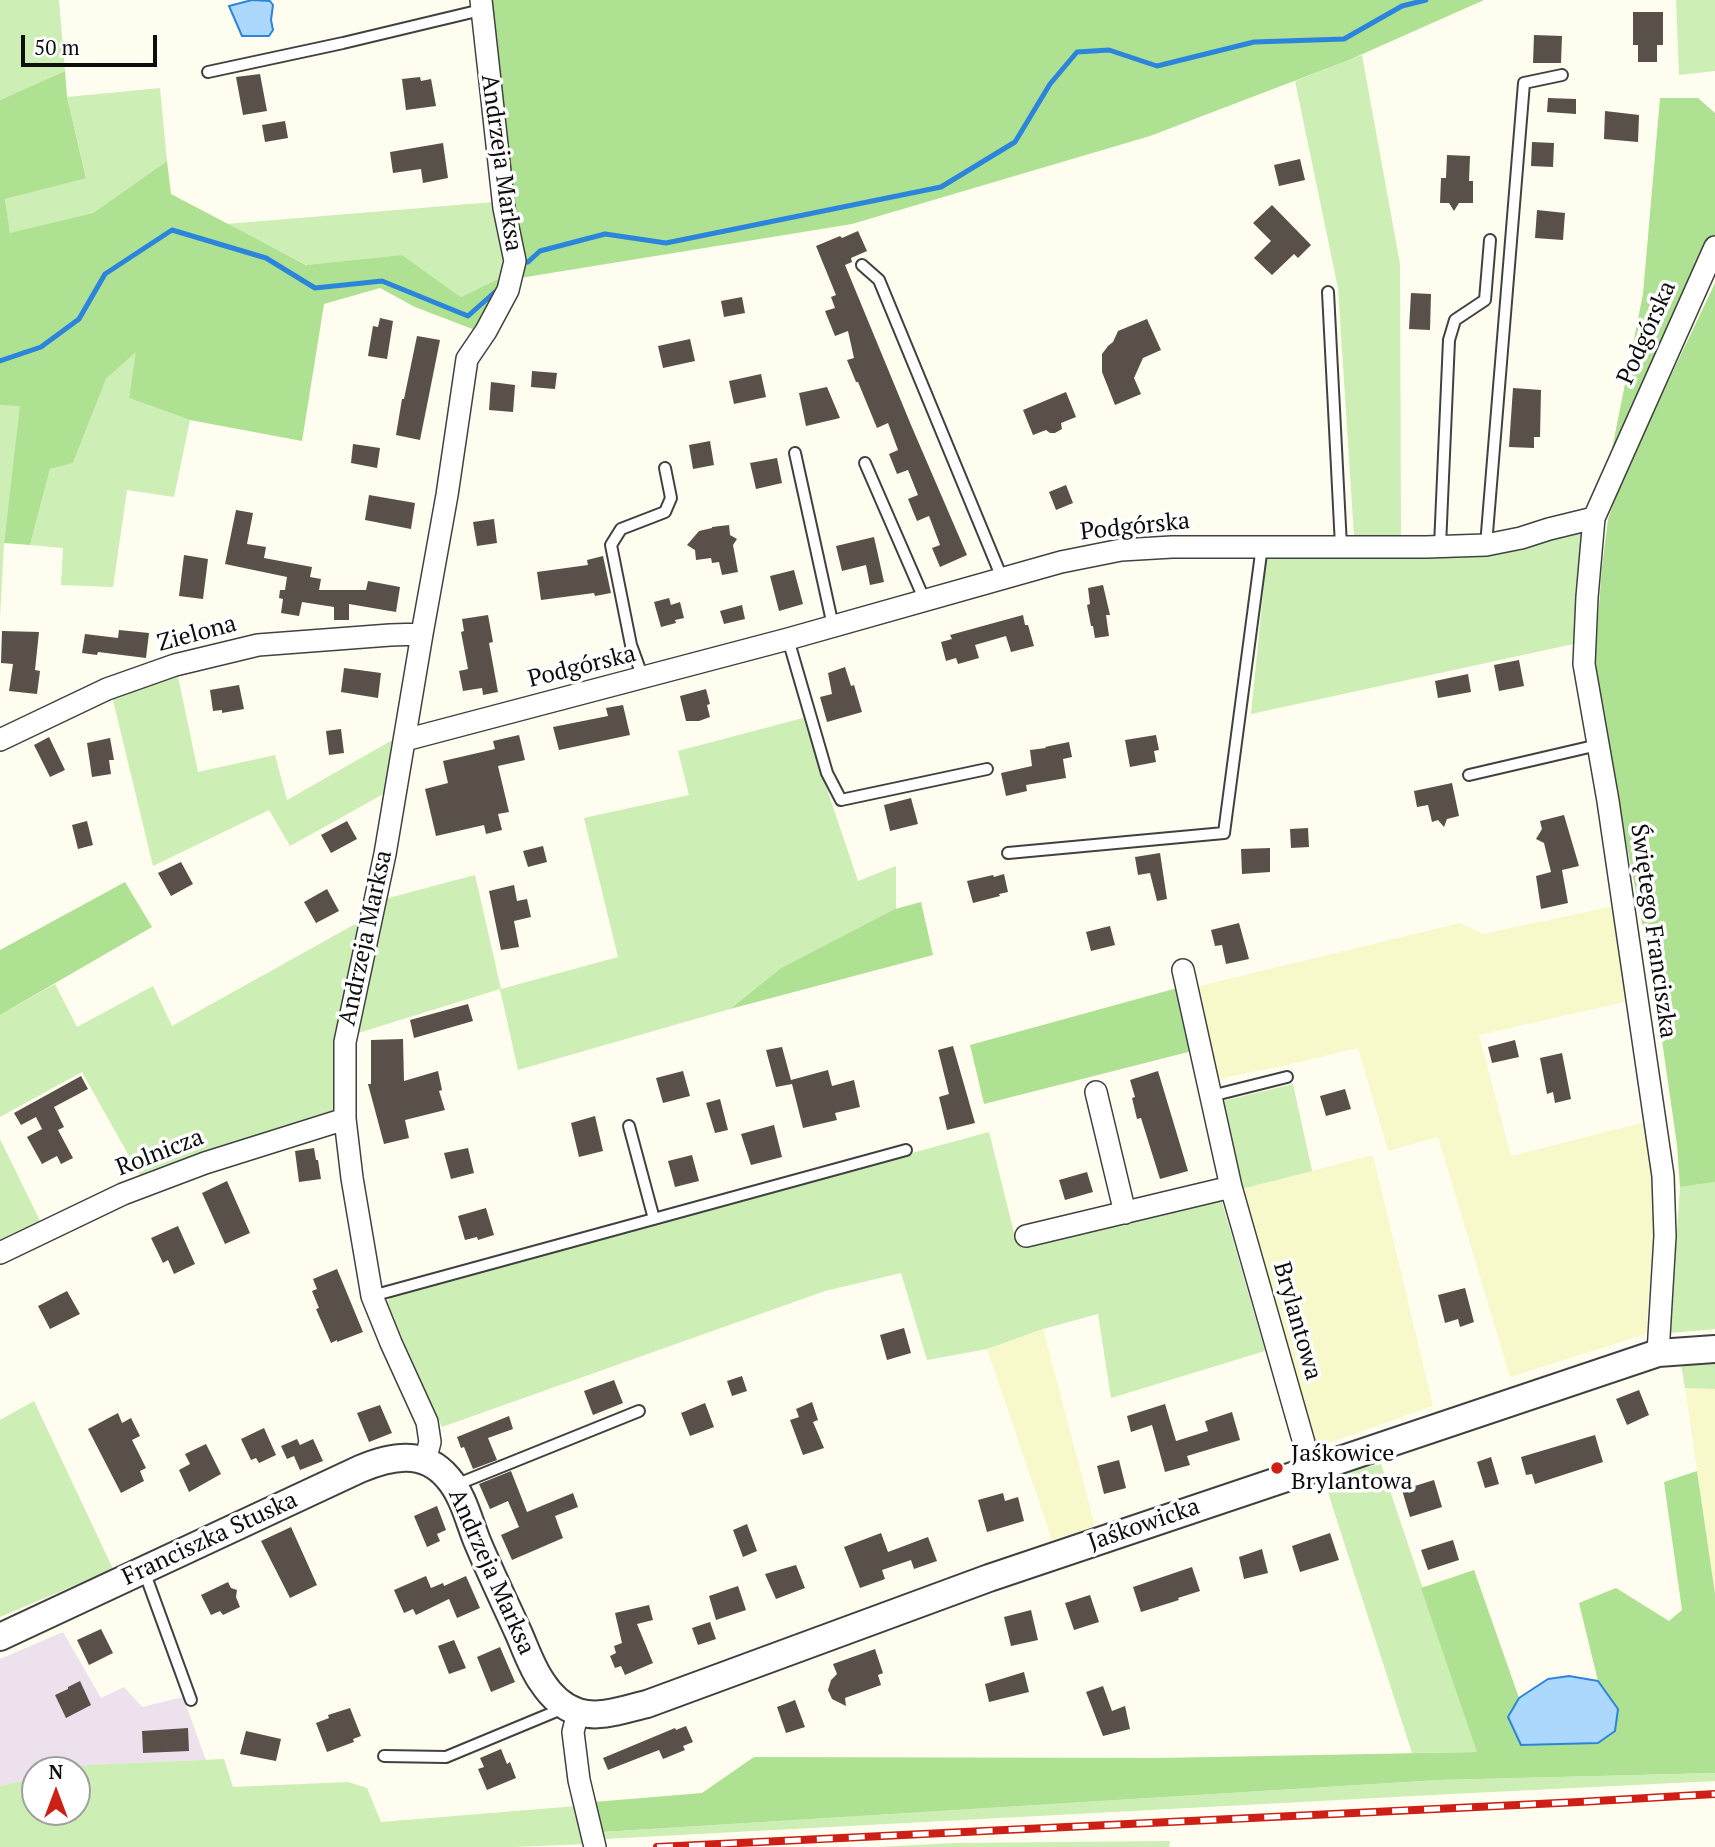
<!DOCTYPE html>
<html>
<head>
<meta charset="utf-8">
<style>
	body { margin:0 }
	#map { position:relative; width:1715px; height:1847px; overflow:hidden; background:#fffdef; font-family:"PT Serif",serif }
	canvas { display:block }
	.north { position:absolute; left:21px; top:1756px; width:70px; height:70px; box-sizing:border-box; background:#fff; border:2px solid #9f9f9f; border-radius:50%; rotate:0deg; font-size:19px; font-weight:700; line-height:28px; text-align:center; color:#0e0e0e }
	.north::after { content:''; display:block; margin:auto; width:24px; height:32px; background:#cd1f16; clip-path:polygon(50% 0,100% 100%,50% 72%,0 100%) }
	.scale { position:absolute; left:21px; top:35px; width:136px; height:32px; box-sizing:border-box; border:4px solid #0e0e0e; border-top:0; padding-left:9px; font-size:21px; line-height:24px; white-space:nowrap; color:#0e0e0e; -webkit-text-stroke:5px #fff; paint-order:stroke }
</style>
</head>
<body>
<div id="map">
<canvas width="1715" height="1847"></canvas>
<div class="north">N</div>
<div class="scale">50 m</div>
</div>
<script>
const ctx = document.querySelector('canvas').getContext('2d');
ctx.lineJoin = 'round';
function paint(path, color) {
  ctx.fillStyle = color;
  ctx.fill(path, 'evenodd');
}
function strokePath(path, color, width, dash) {
  ctx.strokeStyle = color;
  ctx.lineWidth = width;
  ctx.lineCap = dash ? 'butt' : 'round';
  ctx.setLineDash(dash || []);
  ctx.stroke(path);
}
function drawText(font, color, halo, rows, align = 'center') {
  ctx.font = font + ' "PT Serif",serif';
  ctx.lineWidth = 7;
  ctx.setLineDash([]);
  ctx.textBaseline = 'middle';
  ctx.strokeStyle = halo;
  ctx.fillStyle = color;
  for (const [text, x, y, turn = 0] of rows) {
    ctx.save();
    ctx.translate(x, y);
    ctx.rotate((+turn || 0) * Math.PI / 180);
    ctx.textAlign = isNaN(turn) ? turn : align;
    if (halo) ctx.strokeText(text, 0, 0);
    ctx.fillText(text, 0, 0);
    ctx.restore();
  }
}
const industrial = new Path2D(`
	M63,1632L101,1698L124,1687L142,1707L183,1697L206,1760L88,1765L67,1770H35V1778L0,1786V1659Z`);
const farmland = new Path2D(`
	M1614,906L1629,1001L1479,1035L1511,1156L1649,1121L1657,1183L1646,1334L1510,1377L1438,1137L1388,1151L1358,1048L1287,1065L1218,1079L1195,987L1460,923L1483,934Z
	M1373,1155L1433,1406L1315,1448L1242,1189Z
	M1043,1329L1095,1526L1052,1540L987,1349Z
	M1685,1388L1715,1389V1594L1697,1471Z`);
const green = new Path2D(`
	M0,0H59L65,71L0,100Z
	M1676,0H1715V71L1679,75Z
	M1362,55L1400,264L1401,537L1354,536L1338,288L1295,81Z
	M160,88L167,161L93,213L10,234L5,199L86,177L67,97Z
	M494,202L507,262L502,277L461,297L402,255L307,265L226,224Z
	M137,351L129,398L190,420L174,497L127,490L113,587L61,585L63,548L30,545L50,469L73,463L106,379Z
	M0,405H21L4,543L0,618Z
	M1567,531L1585,534L1578,643L1251,714L1267,555Z
	M177,672L198,772L275,755L287,800L396,738L387,792L290,846L269,810L153,866L112,696Z
	M803,718L858,881L896,866V909L781,968L730,1009L518,1070L500,989L355,1034L381,900L475,875L501,989L618,957L584,818L689,795L678,751Z
	M366,918L337,1113L143,1181L82,1072L0,1117V1015L55,984L77,1027L153,986L172,1026Z
	M1293,1084L1312,1171L1242,1189L1219,1102Z
	M989,1132L1017,1245L1220,1195L1265,1351L1111,1398L1098,1314L1043,1329L987,1349L927,1360L901,1273L825,1291L442,1427L386,1302L395,1294Z
	M0,1139L42,1225L0,1247Z
	M1715,1182V1329L1670,1333L1680,1187Z
	M1715,1361V1389L1685,1388L1681,1365Z
	M34,1401L113,1569L0,1617V1420Z
	M1381,1464L1478,1752L1412,1753L1323,1477Z
	M224,1759L233,1787L348,1782L367,1788L381,1822L577,1806L586,1844L514,1847H0V1786L35,1778V1812H77V1770H67L88,1765Z
	M1715,1773V1781L1452,1794L604,1839L602,1832L1438,1780Z
	M1170,1841L1169,1847H878L955,1843Z`);
const forest = new Path2D(`
	M484,0H1484L1349,60L1150,136L852,224L520,278Z
	M65,71L67,97L86,178L5,199L10,233L93,213L167,161L171,194L306,265L402,255L461,297L502,277L498,292L475,330L415,307L380,288L324,304L302,441L190,420L129,398L136,352L106,379L73,463L50,469L30,545L4,543L20,406L0,405V100Z
	M1660,98H1698L1715,113V235L1612,449L1643,294Z
	M1715,283V1182L1680,1187L1677,1145L1654,985L1606,738L1595,656L1602,567L1608,519L1625,472Z
	M125,882L152,927L0,1015V950Z
	M921,902L933,955L730,1009L781,968L895,909Z
	M1181,987L1196,1050L984,1104L970,1045Z
	M1697,1471L1715,1594V1773L1438,1780L602,1832L594,1802L702,1793L754,1757L1158,1758L1477,1752L1421,1588L1474,1570L1519,1698L1508,1717L1618,1709L1598,1681L1579,1603L1616,1588L1669,1621L1682,1610L1664,1482Z`);
const water = new Path2D(`
	M252,0L270,1L273,5L271,20L273,30L269,36H242L229,6Z
	M1569,1676L1598,1681L1618,1709L1615,1731L1598,1743L1521,1745L1508,1717L1519,1698L1548,1679Z`);
const stream = new Path2D(`
	M528,262L540,251L605,234L666,243L941,187L1015,142L1050,84L1077,52L1109,50L1157,66L1254,42L1344,39L1402,6L1426,0
	M0,361L41,347L79,319L105,274L172,230L266,258L315,288L382,281L468,316L495,292`);
const building = new Path2D(`
	M1633,12H1663V45H1657V62H1638V45H1633Z
	M1534,35L1562,36L1561,63H1533Z
	M260,74L267,111L243,115L236,77Z
	M420,77L421,81L431,79L436,106L406,110L402,79Z
	M1548,98L1576,99V114L1547,112Z
	M1605,111L1639,115L1638,142L1604,139Z
	M285,121L288,138L265,142L262,125Z
	M1532,142L1554,143L1553,167L1531,166Z
	M443,143L448,178L423,183L421,169L393,173L390,152Z
	M1447,155L1470,156L1469,181H1473V203H1459L1454,211L1449,203H1440L1441,178H1446Z
	M1300,159L1305,180L1279,186L1274,165Z
	M1272,205L1311,245L1298,258L1294,254L1272,275L1254,258L1271,241L1253,223Z
	M1537,210L1565,213L1563,240L1535,238Z
	M858,231L867,251L851,258L852,262L845,265L911,425L967,555L940,567L932,548L940,545L929,516L917,521L908,499L918,495L908,470L897,474L889,454L898,450L888,423L877,428L858,382H856L847,360L854,358L848,331L835,336L825,311L835,308L831,297L836,295L816,246L840,236L842,238Z
	M1411,293L1431,294L1430,330L1409,329Z
	M742,297L745,313L724,317L721,301Z
	M380,318L393,321L387,359L368,356L373,326L378,327Z
	M1147,319L1161,350L1143,358L1134,378L1141,394L1115,405L1102,372V354L1108,346L1113,342L1118,331Z
	M417,336L440,340L420,440L396,435L402,399H404Z
	M690,339L695,361L663,368L658,346Z
	M532,371L557,373L555,389L531,387Z
	M761,374L766,397L734,404L729,381Z
	M491,382L515,385L513,412L489,410Z
	M827,387L840,418L806,426L799,393Z
	M1513,388L1541,390L1540,437H1534V448L1509,447Z
	M1066,392L1076,417L1061,423L1062,429L1055,433H1050L1046,430L1033,435L1023,410Z
	M710,441L714,465L693,469L689,445Z
	M353,444L380,448L377,468L351,463Z
	M777,458L782,483L756,489L750,463Z
	M1066,485L1073,503L1056,510L1049,492Z
	M369,495L415,503L411,529L365,520Z
	M236,510L253,513L247,544L266,547L264,558L312,567L310,577L321,579L319,590H366L368,581L400,587L396,612L349,604V620H334V607L302,602L299,616L281,613L283,599L279,598L280,590H285L287,577L225,564Z
	M494,519L497,543L477,546L473,522Z
	M729,525L730,535L737,539L733,545L738,572L722,575L719,562L712,563L711,558L696,560L695,550L687,545L699,531L712,528V527Z
	M874,537L884,582L870,585L866,565L842,571L836,546Z
	M184,555L208,559L203,599L179,596Z
	M603,556L611,593L595,596L594,593L541,600L537,572L588,565L587,560Z
	M794,570L803,604L779,611L770,576Z
	M1103,585L1110,615H1106L1109,636L1095,638L1093,626H1091L1087,605L1090,604L1088,588Z
	M669,598L671,605L680,602L684,618L675,620L676,623L661,627L654,602Z
	M742,605L745,619L724,624L720,611Z
	M488,615L493,642L489,643L498,692L483,695L482,688L463,691L459,671L468,669L461,632L464,631L462,619Z
	M1023,615L1025,625H1028L1034,646L1011,652L1006,636L975,645L979,658L958,664L956,658L946,661L941,642L952,639L950,635Z
	M119,630L149,633L146,658L98,652L97,655L82,653L85,634L118,638Z
	M2,631L39,632L35,670L40,671L37,694L9,691L13,664L1,663Z
	M1519,660L1524,686L1499,691L1494,665Z
	M845,667L851,686L854,685L862,712L827,722L820,697L832,694L828,673Z
	M344,668L381,673L378,698L341,692Z
	M1468,674L1471,692L1438,698L1435,681Z
	M239,685L244,709L222,713V710L213,711L210,690Z
	M706,689L710,704L707,705L710,717L699,721H686L680,696Z
	M623,705L630,735L559,750L553,727L608,716L606,708Z
	M341,729L344,753L329,755L326,731Z
	M519,735L525,760L498,766L509,812L498,814L502,830L486,834L484,825L436,836L425,789L448,783L443,761L495,749L493,741Z
	M1156,735L1159,750L1154,751L1156,762L1130,767L1125,740Z
	M49,737L65,770L50,777L34,745Z
	M110,738L114,760H109L111,774L92,777L87,743Z
	M1069,742L1072,757L1063,759L1066,778L1026,785L1027,791L1006,796L1001,773L1032,766L1030,750L1046,748L1045,747Z
	M1452,783L1459,816L1447,819L1444,827L1438,820L1432,822L1428,805L1417,807L1414,791Z
	M911,798L918,824L890,831L884,805Z
	M1564,815L1579,866L1562,870L1568,903L1541,909L1536,876L1551,872L1544,843L1536,839L1542,829L1540,821Z
	M87,821L93,845L78,849L72,825Z
	M347,821L357,839L331,853L321,835Z
	M1308,828L1309,847L1291,848L1290,829Z
	M543,846L547,862L528,867L523,851Z
	M1270,848V872L1242,874L1241,849Z
	M1160,853L1167,899L1157,901L1150,873L1138,875L1135,857Z
	M181,862L193,884L171,896L158,873Z
	M1004,874L1008,892L999,894L1000,896L973,903L967,881L993,875L994,877Z
	M514,885L517,901L527,899L531,917L514,921L519,947L501,950L489,891Z
	M327,889L339,911L316,923L304,902Z
	M1239,923L1249,959L1226,964L1222,945L1215,946L1211,930Z
	M1110,926L1115,945L1091,951L1086,932Z
	M468,1004L473,1021L414,1038L410,1020Z
	M403,1039L404,1081L438,1071L442,1090L439,1091L445,1110L405,1120L409,1138L384,1144L368,1084H371V1040Z
	M1515,1040L1519,1057L1492,1063L1488,1047Z
	M953,1046L975,1123L947,1130L939,1097L949,1094L938,1050Z
	M782,1047L791,1080L828,1070L832,1086L854,1080L860,1107L835,1113L837,1120L803,1128L792,1084L776,1087L766,1050Z
	M1562,1053L1571,1099L1555,1103L1553,1092L1547,1094L1540,1058Z
	M683,1071L690,1096L663,1103L656,1078Z
	M1158,1071L1188,1171L1160,1179L1141,1118L1137,1119L1132,1098L1135,1097L1130,1080Z
	M81,1076L88,1089L54,1107L64,1127L58,1130L73,1158L61,1164L57,1156L42,1164L27,1137L42,1129L36,1117L21,1125L14,1113Z
	M1345,1089L1351,1109L1326,1116L1320,1096Z
	M720,1099L728,1130L715,1133L706,1103Z
	M595,1116L603,1151L579,1157L571,1123Z
	M774,1125L782,1157L751,1165L741,1134Z
	M314,1148L316,1160H318L321,1179L299,1182L295,1151Z
	M468,1148L474,1173L451,1179L444,1153Z
	M692,1155L699,1181L675,1187L668,1161Z
	M1087,1172L1093,1192L1065,1200L1059,1180Z
	M227,1181L250,1233L225,1244L202,1193Z
	M486,1208L494,1235L478,1240L477,1237L465,1240L458,1216Z
	M178,1226L195,1264L174,1274L168,1260L163,1263L151,1238Z
	M337,1269L363,1332L337,1342V1340L331,1343L316,1309L319,1308L312,1291L317,1289L313,1279Z
	M1465,1288L1474,1322L1460,1327L1458,1319L1445,1323L1438,1295Z
	M67,1291L80,1314L50,1329L38,1306Z
	M904,1328L911,1353L887,1360L880,1335Z
	M742,1376L747,1391L732,1396L727,1381Z
	M614,1380L623,1403L593,1415L584,1391Z
	M1639,1390L1649,1415L1627,1425L1616,1399Z
	M812,1402L818,1420L813,1422L824,1448L803,1455L790,1420L799,1417L796,1409Z
	M705,1403L714,1427L690,1436L681,1413Z
	M1165,1404L1176,1441L1208,1431L1205,1421L1232,1412L1240,1440L1187,1456L1190,1465L1165,1472L1152,1425L1131,1432L1127,1416Z
	M380,1405L392,1433L369,1442L357,1413Z
	M118,1413L122,1423L131,1418L140,1436L132,1440L146,1468L140,1471L144,1481L121,1493L88,1429Z
	M509,1416L513,1429L488,1438L497,1460L473,1469L464,1447L461,1448L457,1437Z
	M264,1428L276,1455L259,1463L256,1458L251,1460L241,1439Z
	M1595,1435L1603,1462L1535,1484L1532,1474L1526,1475L1521,1457Z
	M297,1439L300,1445L313,1439L323,1461L300,1470L294,1456L287,1459L281,1446Z
	M206,1444L221,1474L189,1492L179,1470L190,1464L185,1454Z
	M1491,1457L1499,1484L1485,1488L1477,1462Z
	M1119,1460L1126,1488L1104,1494L1097,1466Z
	M511,1471L527,1512L573,1493L578,1507L555,1516L563,1538L512,1560L501,1535L519,1527L508,1501L490,1509L479,1484Z
	M1434,1480L1442,1507L1410,1517L1402,1490Z
	M1003,1493L1005,1501L1018,1497L1024,1521L987,1532L978,1500Z
	M437,1506L446,1530L437,1534L440,1541L427,1547L414,1516Z
	M747,1524L757,1551L743,1557L733,1530Z
	M291,1527L317,1585L290,1598L261,1541Z
	M881,1533L888,1552L928,1537L937,1561L914,1569L911,1560L882,1570L885,1579L860,1588L844,1547Z
	M1330,1533L1339,1560L1300,1572L1292,1546Z
	M1453,1540L1459,1560L1428,1570L1421,1550Z
	M1262,1549L1268,1573L1244,1579L1239,1557Z
	M796,1565L805,1588L776,1599L765,1574Z
	M1192,1567L1200,1591L1178,1598L1179,1600L1141,1612L1133,1587Z
	M426,1576L431,1588L443,1583L444,1586L466,1576L480,1608L457,1618L449,1599L416,1615L413,1609L404,1613L394,1590Z
	M228,1582L231,1588L237,1590L236,1597L240,1607L223,1615L220,1611L211,1615L201,1595Z
	M738,1586L746,1610L716,1620L709,1596Z
	M1090,1595L1099,1622L1074,1630L1065,1603Z
	M649,1605L653,1620L637,1624L653,1663L625,1675L621,1666L615,1668L610,1656L616,1653L614,1646L622,1643L615,1613Z
	M1031,1610L1038,1640L1011,1646L1004,1617Z
	M710,1622L716,1639L698,1645L692,1628Z
	M101,1629L113,1653L89,1665L77,1640Z
	M454,1640L466,1668L449,1674L438,1646Z
	M500,1647L515,1682L491,1692L477,1657Z
	M875,1649L883,1673L878,1675L881,1685L845,1698L846,1706L832,1699L828,1690L831,1680L837,1674L833,1664Z
	M1024,1672L1029,1692L989,1702L985,1684Z
	M80,1681L91,1705L66,1718L55,1695L68,1689V1687Z
	M1103,1686L1112,1711L1125,1706L1130,1729L1103,1736L1086,1692Z
	M795,1700L805,1727L786,1733L777,1707Z
	M350,1708L361,1736L353,1739L354,1742L327,1752L316,1723L329,1718L328,1715Z
	M686,1726L693,1742L683,1746L685,1750L663,1759L659,1750L608,1770L603,1758L675,1728L676,1730Z
	M188,1728L189,1751L143,1753L142,1731Z
	M246,1731L281,1739L276,1761L240,1754Z
	M501,1749L507,1764L510,1762L516,1778L487,1790L478,1769L484,1767L480,1758Z`);
const service = new Path2D(`
	M208,72L343,43L481,10
	M862,265L879,280L1002,578
	M1328,292L1341,546
	M795,453L833,626
	M865,463L925,601
	M1486,545L1524,83L1562,75
	M1440,546L1449,340L1455,320L1485,300L1490,240
	M788,639L827,773L841,800L987,769
	M643,678L631,645L611,545L621,529L665,512L671,498L665,468
	M1469,775L1598,745
	M1008,853L1224,833L1262,546
	M1211,1096L1287,1077
	M629,1126L654,1219
	M372,1296L906,1150
	M453,1486L639,1411
	M144,1571L191,1700
	M384,1756L446,1757L564,1708`);
const minor = new Path2D(`
	M0,740L107,689L175,665L258,645L390,635L422,634
	M405,740L788,639L1061,562L1121,550L1172,547H1426L1486,545L1521,538L1549,529L1594,518
	M1183,970L1231,1187L1304,1443L1313,1468
	M1096,1092L1125,1213
	M1026,1236L1231,1187
	M0,1253L123,1194L205,1163L345,1119
	M1658,1353L1665,1236L1663,1176L1608,801L1584,664L1587,597L1594,518L1715,247
	M425,1461L430,1442L427,1422L391,1343L372,1296L352,1178L345,1119V1042L385,854L422,634L447,495L467,359L486,331L508,290L515,261L504,208L481,0
	M578,1712L573,1732L579,1780L595,1847`);
const tertiary = new Path2D(`
	M0,1637L360,1469C391,1456 424,1449 448,1478C463,1495 469,1521 477,1541C490,1572 505,1603 519,1634C526,1650 532,1668 542,1682C551,1696 563,1707 578,1712C600,1719 625,1709 647,1704L989,1578L1658,1353L1715,1349`);
const rail = new Path2D(`
	M657,1847L1579,1802L1715,1794`);
const markers = [
	[1277,1468,7,"#cd1f16"]
];
const streetNames = [
	["Andrzeja Marksa",501,163,82],
	["Podgórska",1647,333,-66],
	["Podgórska",1135,527,-6],
	["Zielona",197,634,-15],
	["Podgórska",582,667,-14],
	["Świętego Franciszka",1653,931,82],
	["Andrzeja Marksa",366,938,-78],
	["Rolnicza",160,1153,-21],
	["Brylantowa",1297,1321,74],
	["Jaśkowicka",1144,1525,-19],
	["Franciszka Stuska",210,1539,-25],
	["Andrzeja Marksa",491,1572,66]
];
const poiNames = [
	["Jaśkowice",1291,1454],
	["Brylantowa",1291,1482]
];
paint(industrial, '#ede1ee');
paint(farmland, '#f8f9cb');
paint(green, '#cdeeb4');
paint(forest, '#aee191');
paint(water, '#add8fd');
strokePath(water, '#2c85dc', 2);
strokePath(stream, '#2c85dc', 5);
paint(building, '#585049');
strokePath(service, '#414141', 14);
strokePath(minor, '#414141', 24);
strokePath(tertiary, '#414141', 30);
strokePath(service, '#fff', 10);
strokePath(minor, '#fff', 21);
strokePath(tertiary, '#fff', 26);
strokePath(rail, '#cd1f16', 8);
strokePath(rail, '#fff', 5, [16]);
for (const [x, y, r, color] of markers) {
  const dot = new Path2D();
  dot.arc(x, y, r, 0, 2 * Math.PI);
  ctx.fillStyle = color;
  ctx.fill(dot);
  strokePath(dot, '#fff', 2.5);
}
drawText('24px', '#0e0e0e', '#fff', streetNames);
drawText('24px', '#0e0e0e', '#fff', poiNames, 'left');
</script>
</body>
</html>
